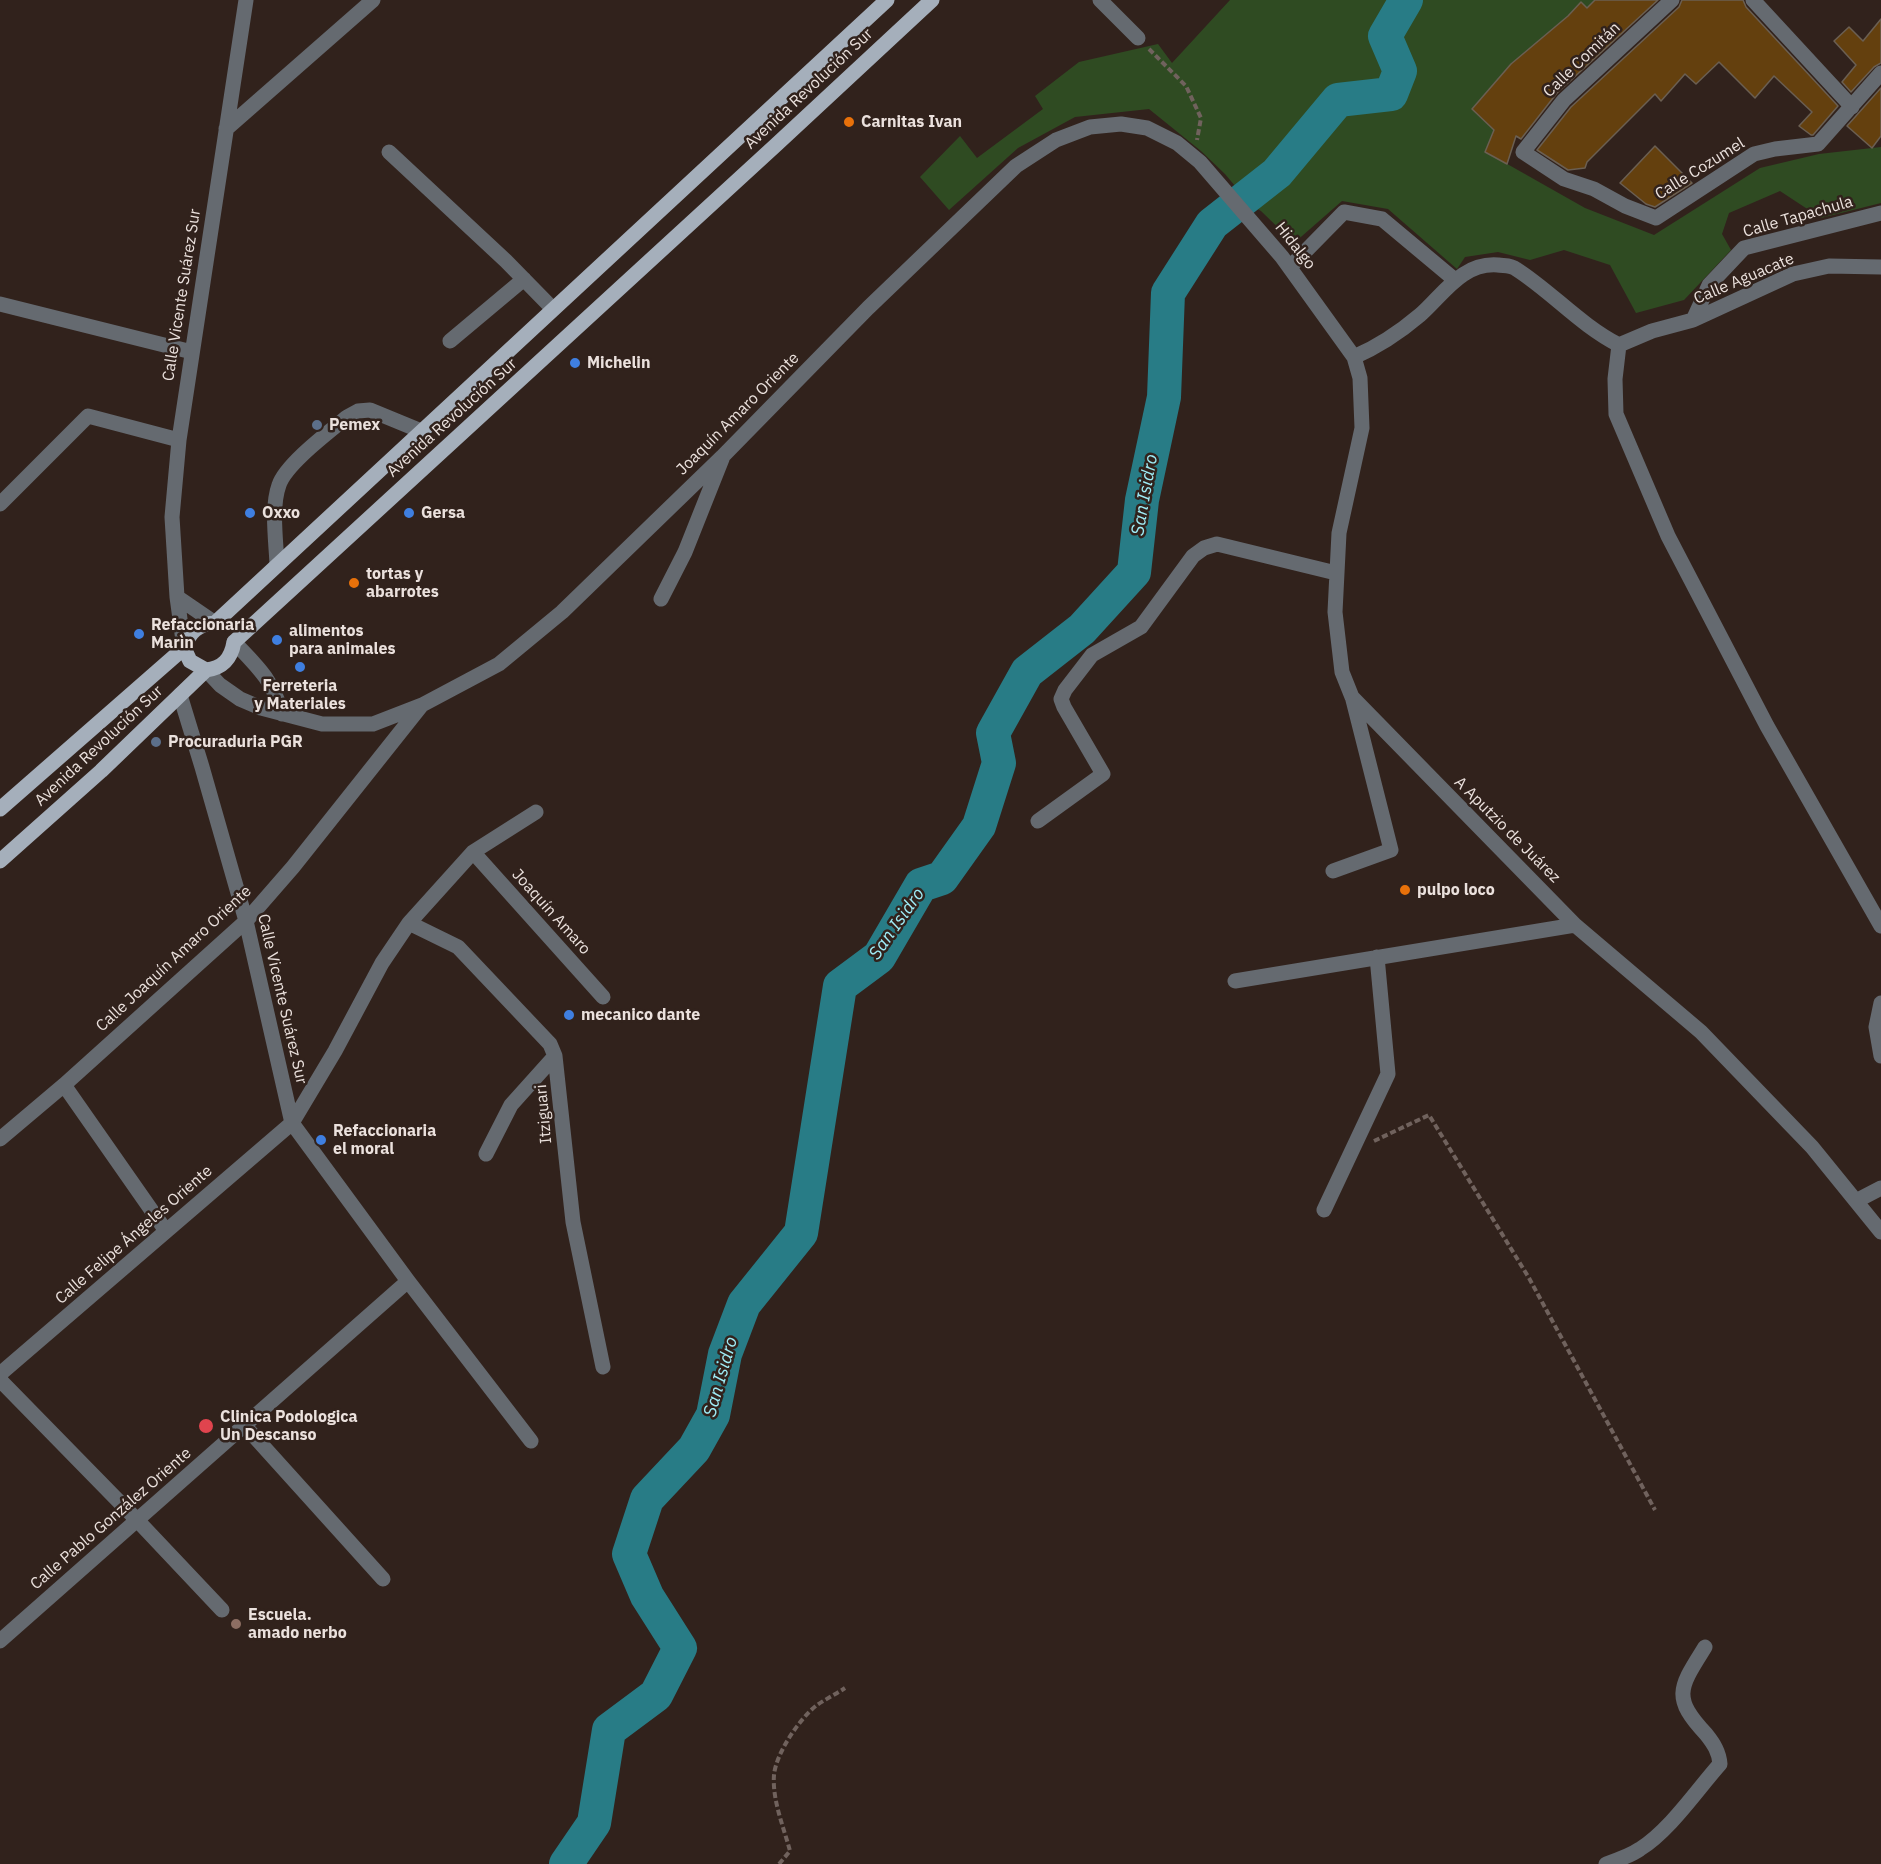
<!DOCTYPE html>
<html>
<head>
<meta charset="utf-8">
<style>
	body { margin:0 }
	canvas { display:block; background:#31221c }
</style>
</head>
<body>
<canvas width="1881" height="1864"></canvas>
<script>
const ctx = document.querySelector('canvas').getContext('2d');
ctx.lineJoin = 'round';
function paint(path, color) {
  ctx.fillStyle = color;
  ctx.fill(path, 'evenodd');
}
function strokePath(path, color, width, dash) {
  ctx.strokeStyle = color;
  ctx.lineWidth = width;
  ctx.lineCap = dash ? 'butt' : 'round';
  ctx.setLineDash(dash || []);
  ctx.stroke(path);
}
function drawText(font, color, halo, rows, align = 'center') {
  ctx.font = font + ' "IBM Plex Sans",sans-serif';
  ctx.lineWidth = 5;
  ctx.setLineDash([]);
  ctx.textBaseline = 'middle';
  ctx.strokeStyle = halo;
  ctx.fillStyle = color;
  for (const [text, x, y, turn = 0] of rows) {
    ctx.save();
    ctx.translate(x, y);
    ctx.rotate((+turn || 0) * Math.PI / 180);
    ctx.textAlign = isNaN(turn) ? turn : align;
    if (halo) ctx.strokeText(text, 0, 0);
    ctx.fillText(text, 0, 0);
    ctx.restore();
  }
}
const green = new Path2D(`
	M1230,0H1595L1587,8L1567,17L1511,64L1472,109L1494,130L1486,152L1585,208L1654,235L1760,168L1819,154L1881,147V203L1821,218L1780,191L1729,213L1722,234L1731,250L1684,300L1636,313L1610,265L1564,250L1530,260L1498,252L1465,257L1457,269L1388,209L1342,201L1294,243L1261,211L1251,205L1225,174L1201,151L1149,109L1075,117L1018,148L949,210L920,177L960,136L977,158L1043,109L1035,96L1079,62L1158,44L1172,63Z`);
const river = new Path2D(`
	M566,1864L594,1823L609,1730L656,1695L680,1648L647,1596L629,1554L647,1499L694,1449L713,1415L725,1354L744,1304L801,1233L840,986L879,957L921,885L942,878L979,826L999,763L993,733L1027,672L1082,629L1134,572L1142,500L1164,397L1168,293L1212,224L1277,173L1338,100L1391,94L1400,71L1385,36L1406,0`);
const building = new Path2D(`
	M1595,0H1658L1557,93L1521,139L1516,136L1507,164L1485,152L1494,130L1472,109L1511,64L1568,16L1581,2L1587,8Z
	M1682,0H1743L1746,7L1838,106L1813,135H1811L1799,126L1812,112L1774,76L1755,98L1719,62L1696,84L1685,74L1661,101L1655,94L1587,162L1585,168L1568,170L1537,150L1571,107L1679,7Z
	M1881,19V63L1874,67L1851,92L1842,82L1856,65L1834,41L1849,27L1863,41Z
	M1881,88V136L1872,148L1847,126Z
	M1655,146L1692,183L1655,207L1646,204L1620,183Z`);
const path = new Path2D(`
	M1149,49L1186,86L1201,118L1197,140
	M1374,1141L1429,1115L1529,1278L1655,1510
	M779,1864L790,1851C784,1828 772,1800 774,1775C776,1753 800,1718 817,1705C826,1699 836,1694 845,1688`);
const minor = new Path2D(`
	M1100,0L1138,38
	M1672,0L1564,100L1523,152L1564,179L1594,189L1625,206L1656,218L1754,154L1775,149L1818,144L1881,73
	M1753,0L1852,107
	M226,129L373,0
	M389,152L506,261L553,309
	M1290,267L1344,212L1382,219L1455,280
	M0,304L192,352
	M1693,320L1709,285L1744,248L1881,213
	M450,341L524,279
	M1619,345L1615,379L1616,414L1668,536L1767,726L1881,926
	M1354,357C1377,347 1400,332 1420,315C1443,295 1462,262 1498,265C1504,266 1511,265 1516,269C1552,292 1580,325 1619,345L1652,331L1693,320L1793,274L1829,266L1881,267
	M0,504L88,416L179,440
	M277,564C276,541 271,507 279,485C286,464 329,432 347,417L358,411L370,410L421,431
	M177,597L215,623
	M661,599L685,552L722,459
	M234,642C257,666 273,680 282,714
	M184,648L177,597L172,517L179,440L246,0
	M206,670L220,685L240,699L261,708L322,724H373L422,705L499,664L562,612L722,457L868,308L1016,166L1056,140L1090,127L1121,124L1147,128L1177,143L1200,162L1282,257L1354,357L1360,378L1362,428L1339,533L1335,612L1342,672L1352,697L1575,925L1701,1032L1812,1147L1881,1232
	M180,695L202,767L246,921L292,1123L408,1281L531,1441
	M1038,821L1103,774L1064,707L1061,699L1065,690L1092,655L1141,627L1193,556L1204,548L1217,544L1336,573
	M473,852L603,997
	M1333,871L1391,850L1353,700
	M409,923L458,947L550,1044L555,1056L573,1222L603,1367
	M1235,981L1575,925
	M1881,1003L1876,1027L1881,1056
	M64,1085L166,1231
	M0,1139L64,1085L246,921L293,867L421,706
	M486,1154L511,1105L555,1056
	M1856,1201L1881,1188
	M1324,1210L1388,1074L1377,957
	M0,1374L292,1123L335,1051L382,963L409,923L473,852L536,812
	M0,1380L137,1520L222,1610
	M244,1425L383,1579
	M0,1641L408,1281
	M1606,1864C1618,1860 1630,1856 1640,1849C1670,1830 1696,1791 1720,1764C1719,1752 1714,1744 1706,1734C1671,1697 1680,1687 1705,1647`);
const major = new Path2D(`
	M184,648L190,661L206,670
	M0,809L184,648C189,632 198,624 215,623L887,0
	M0,861L101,771L206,670C223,668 231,659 234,642L777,144L932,0`);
const markers = [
	[849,122,6,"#e8710a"],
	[575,363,6,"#3f7fe0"],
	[317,425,6,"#5c6f8a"],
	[250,513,6,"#3f7fe0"],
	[409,513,6,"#3f7fe0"],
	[354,583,6,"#e8710a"],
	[139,634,6,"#3f7fe0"],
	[277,640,6,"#3f7fe0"],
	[300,667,6,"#3f7fe0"],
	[156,742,6,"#5c6f8a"],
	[1405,890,6,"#e8710a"],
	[569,1015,6,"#3f7fe0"],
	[321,1140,6,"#3f7fe0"],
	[206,1426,8,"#e0444e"],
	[236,1624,6,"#8d6e63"]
];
const streetNames = [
	["Calle Comitán",1582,60,-44],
	["Avenida Revolución Sur",809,89,-43],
	["Calle Cozumel",1700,169,-32],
	["Calle Tapachula",1798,217,-16],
	["Hidalgo",1295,246,52],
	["Calle Aguacate",1744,279,-23],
	["Calle Vicente Suárez Sur",182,295,-81],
	["Joaquín Amaro Oriente",738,414,-45],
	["Avenida Revolución Sur",452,418,-42],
	["Avenida Revolución Sur",99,746,-43],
	["A Aputzio de Juárez",1507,830,45],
	["Joaquín Amaro",551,912,48],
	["Calle Joaquín Amaro Oriente",174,959,-43],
	["Calle Vicente Suárez Sur",282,999,77],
	["Itziguari",544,1114,-95],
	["Calle Felipe Ángeles Oriente",134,1235,-41],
	["Calle Pablo González Oriente",111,1519,-41]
];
const poiNames = [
	["Carnitas Ivan",861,122],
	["Michelin",587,363],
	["Pemex",329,425],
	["Oxxo",262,513],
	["Gersa",421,513],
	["tortas y",366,574],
	["abarrotes",366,592],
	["Refaccionaria",151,625],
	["Marìn",151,643],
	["alimentos",289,631],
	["para animales",289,649],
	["Ferreteria",300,686,"center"],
	["y Materiales",300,704,"center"],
	["Procuraduria PGR",168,742],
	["pulpo loco",1417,890],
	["mecanico dante",581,1015],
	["Refaccionaria",333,1131],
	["el moral",333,1149],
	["Clinica Podologica",220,1417],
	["Un Descanso",220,1435],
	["Escuela.",248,1615],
	["amado nerbo",248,1633]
];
const waterNames = [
	["San Isidro",1145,495,-80],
	["San Isidro",897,924,-55],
	["San Isidro",721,1377,-74]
];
paint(green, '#2f4b22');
strokePath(river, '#287c86', 34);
paint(building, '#64400e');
strokePath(building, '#6b5f52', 1.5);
strokePath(path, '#70625d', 4, [6, 3]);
strokePath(minor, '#656a70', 15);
strokePath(major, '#a5afbb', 15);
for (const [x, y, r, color] of markers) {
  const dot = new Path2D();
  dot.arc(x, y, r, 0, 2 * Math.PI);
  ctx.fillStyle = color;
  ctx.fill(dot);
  strokePath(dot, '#31221c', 2);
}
drawText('16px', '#ebe1dd', '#31221c', streetNames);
drawText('bold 16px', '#ebe1dd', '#31221c', poiNames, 'left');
drawText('italic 18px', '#9fedf7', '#31221c', waterNames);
</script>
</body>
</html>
